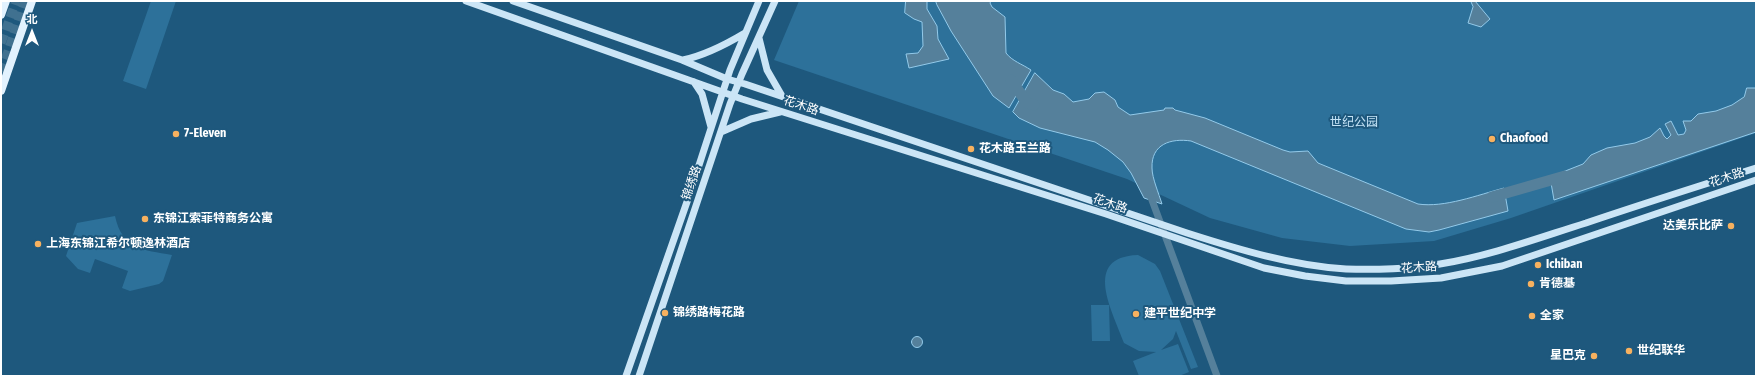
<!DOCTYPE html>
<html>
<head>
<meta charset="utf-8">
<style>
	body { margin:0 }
	#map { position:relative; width:1757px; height:377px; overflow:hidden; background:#1e587d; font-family:"Fira Sans Condensed","Noto Sans SC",sans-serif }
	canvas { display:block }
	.frame { position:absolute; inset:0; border:2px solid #fff; pointer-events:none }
	.north { position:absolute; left:12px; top:12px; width:40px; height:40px; -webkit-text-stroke:3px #1e587d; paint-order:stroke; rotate:0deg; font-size:11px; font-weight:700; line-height:16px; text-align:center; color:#fff }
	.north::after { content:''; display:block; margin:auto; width:14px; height:18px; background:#fff; clip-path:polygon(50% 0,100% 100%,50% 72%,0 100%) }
</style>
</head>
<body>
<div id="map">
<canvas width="1757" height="377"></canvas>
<div class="frame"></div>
<div class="north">北</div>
</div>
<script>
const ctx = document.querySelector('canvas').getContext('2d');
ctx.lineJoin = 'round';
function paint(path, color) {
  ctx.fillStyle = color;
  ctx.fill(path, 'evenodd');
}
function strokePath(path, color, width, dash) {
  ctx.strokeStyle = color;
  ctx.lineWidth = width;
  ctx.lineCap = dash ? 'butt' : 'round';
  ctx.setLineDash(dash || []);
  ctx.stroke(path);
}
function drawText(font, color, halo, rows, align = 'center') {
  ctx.font = font + ' "Fira Sans Condensed","Noto Sans SC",sans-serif';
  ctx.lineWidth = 4;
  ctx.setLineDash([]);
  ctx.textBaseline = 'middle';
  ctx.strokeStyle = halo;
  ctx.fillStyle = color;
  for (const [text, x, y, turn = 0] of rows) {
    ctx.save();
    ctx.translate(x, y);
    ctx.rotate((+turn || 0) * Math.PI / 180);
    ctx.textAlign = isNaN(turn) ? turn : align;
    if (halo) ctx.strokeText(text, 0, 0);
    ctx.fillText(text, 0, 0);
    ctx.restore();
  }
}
const green = new Path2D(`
	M151,1H176L146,89L123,81Z
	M799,1H1756V133L1511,218L1434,241L1350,246L1282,238L1210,218L1127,179L774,60Z
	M115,216C122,249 143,250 172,255L163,281L159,284L130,291L122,288L128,271L95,259L90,273L78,269L66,256L77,223Z
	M1138,255L1155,264L1160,271L1198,367L1191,369L1176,331L1173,339L1161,350L1178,344L1189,372L1179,376H1139L1133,361L1156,352L1139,351L1124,343C1113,312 1081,257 1138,255Z
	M1091,305H1109L1110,341H1092Z`);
const water = new Path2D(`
	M906,1H927V9L937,26L938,39L949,59L909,68L906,54L918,53L923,46L922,22L914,19L905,13Z
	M936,1H991L990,3L992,7L1005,17L1006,53C1012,61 1022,64 1031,70L1009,108L993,96L951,31L937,5Z
	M1471,1H1475L1490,19L1481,27L1468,23L1473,7Z
	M1035,73L1053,90L1064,94L1073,102L1089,99L1095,93L1104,92L1115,100L1118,107L1130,115L1164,110L1165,108H1173L1175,110L1205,118L1283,150L1290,152L1308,151L1318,163L1418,204C1444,208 1478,195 1504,188L1508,211L1439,230L1429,232L1406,229L1191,141C1171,138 1151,144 1152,168C1152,178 1159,194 1162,204L1144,198L1131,173L1123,162L1108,150L1095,142L1040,128L1019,118L1013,112Z
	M1747,88H1756V132L1554,200L1550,177L1583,164L1591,155L1607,148L1635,143L1650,137L1660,128L1664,136L1667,139L1671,135L1665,124L1671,121L1678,135L1684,134L1686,130L1683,121H1691L1698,114L1716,111L1732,105L1744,97Z
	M911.5 342a5.5 5.5 0 1 1 11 0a5.5 5.5 0 1 1-11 0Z`);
const canal = new Path2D(`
	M1149,192L1217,376`);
const river = new Path2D(`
	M1011,80L1027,103L1034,105
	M1492,197L1565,176`);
const highwayTunnel = new Path2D(`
	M1,43L16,1
	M1,72L25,1`);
const secondary = new Path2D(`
	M466,1L742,99L1106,214L1264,268L1305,276L1346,281H1391L1441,278L1502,266L1756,180
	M513,1L682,60L727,79L745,84L1187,233C1237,249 1293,266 1346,269C1373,270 1413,269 1440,264C1490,256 1538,238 1586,223C1642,204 1699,186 1756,168
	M759,38L767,70L782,96
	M683,60C706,55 725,45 745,33
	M694,82L702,94L711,127
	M721,132L751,119L780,112
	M626,376L688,199L730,70L759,1
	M639,376L730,104L742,74L775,1`);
const primary = new Path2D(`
	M1,15L6,1
	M1,91L32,1`);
const markers = [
	[176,134,4,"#f7b15f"],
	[1492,139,4,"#f7b15f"],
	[971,149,4,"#f7b15f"],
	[145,219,4,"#f7b15f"],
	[1731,226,4,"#f7b15f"],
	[38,244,4,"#f7b15f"],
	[1538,265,4,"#f7b15f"],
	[1531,284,4,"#f7b15f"],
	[665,313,4,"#f7b15f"],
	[1136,314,4,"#f7b15f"],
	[1532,316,4,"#f7b15f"],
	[1629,351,4,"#f7b15f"],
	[1594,356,4,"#f7b15f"]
];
const streetNames = [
	["花木路",801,106,18],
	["花木路",1727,178,-19],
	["锦绣路",692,183,-71],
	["花木路",1110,204,19],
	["花木路",1419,268,-4]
];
const parkNames = [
	["世纪公园",1354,123]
];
const poiNames = [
	["7-Eleven",184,134],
	["Chaofood",1500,139],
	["花木路玉兰路",979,149],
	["东锦江索菲特商务公寓",153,219],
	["达美乐比萨",1723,226,"right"],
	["上海东锦江希尔顿逸林酒店",46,244],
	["Ichiban",1546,265],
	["肯德基",1539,284],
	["锦绣路梅花路",673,313],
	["建平世纪中学",1144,314],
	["全家",1540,316],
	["世纪联华",1637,351],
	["星巴克",1586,356,"right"]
];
paint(green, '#2d719a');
paint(water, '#55809b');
strokePath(water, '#93caea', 1);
strokePath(canal, '#55809b', 7);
strokePath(river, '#55809b', 11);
strokePath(highwayTunnel, '#407190', 9, [9, 4.5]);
strokePath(secondary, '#cbe5f6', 7);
strokePath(primary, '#e2f2fe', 8);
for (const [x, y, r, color] of markers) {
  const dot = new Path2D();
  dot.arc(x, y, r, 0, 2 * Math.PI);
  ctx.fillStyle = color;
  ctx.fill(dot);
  strokePath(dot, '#1e587d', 1.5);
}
drawText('12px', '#fff', '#1e587d', streetNames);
drawText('12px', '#c4e3f6', '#1e587d', parkNames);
drawText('bold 12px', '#fff', '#1e587d', poiNames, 'left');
</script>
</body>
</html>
